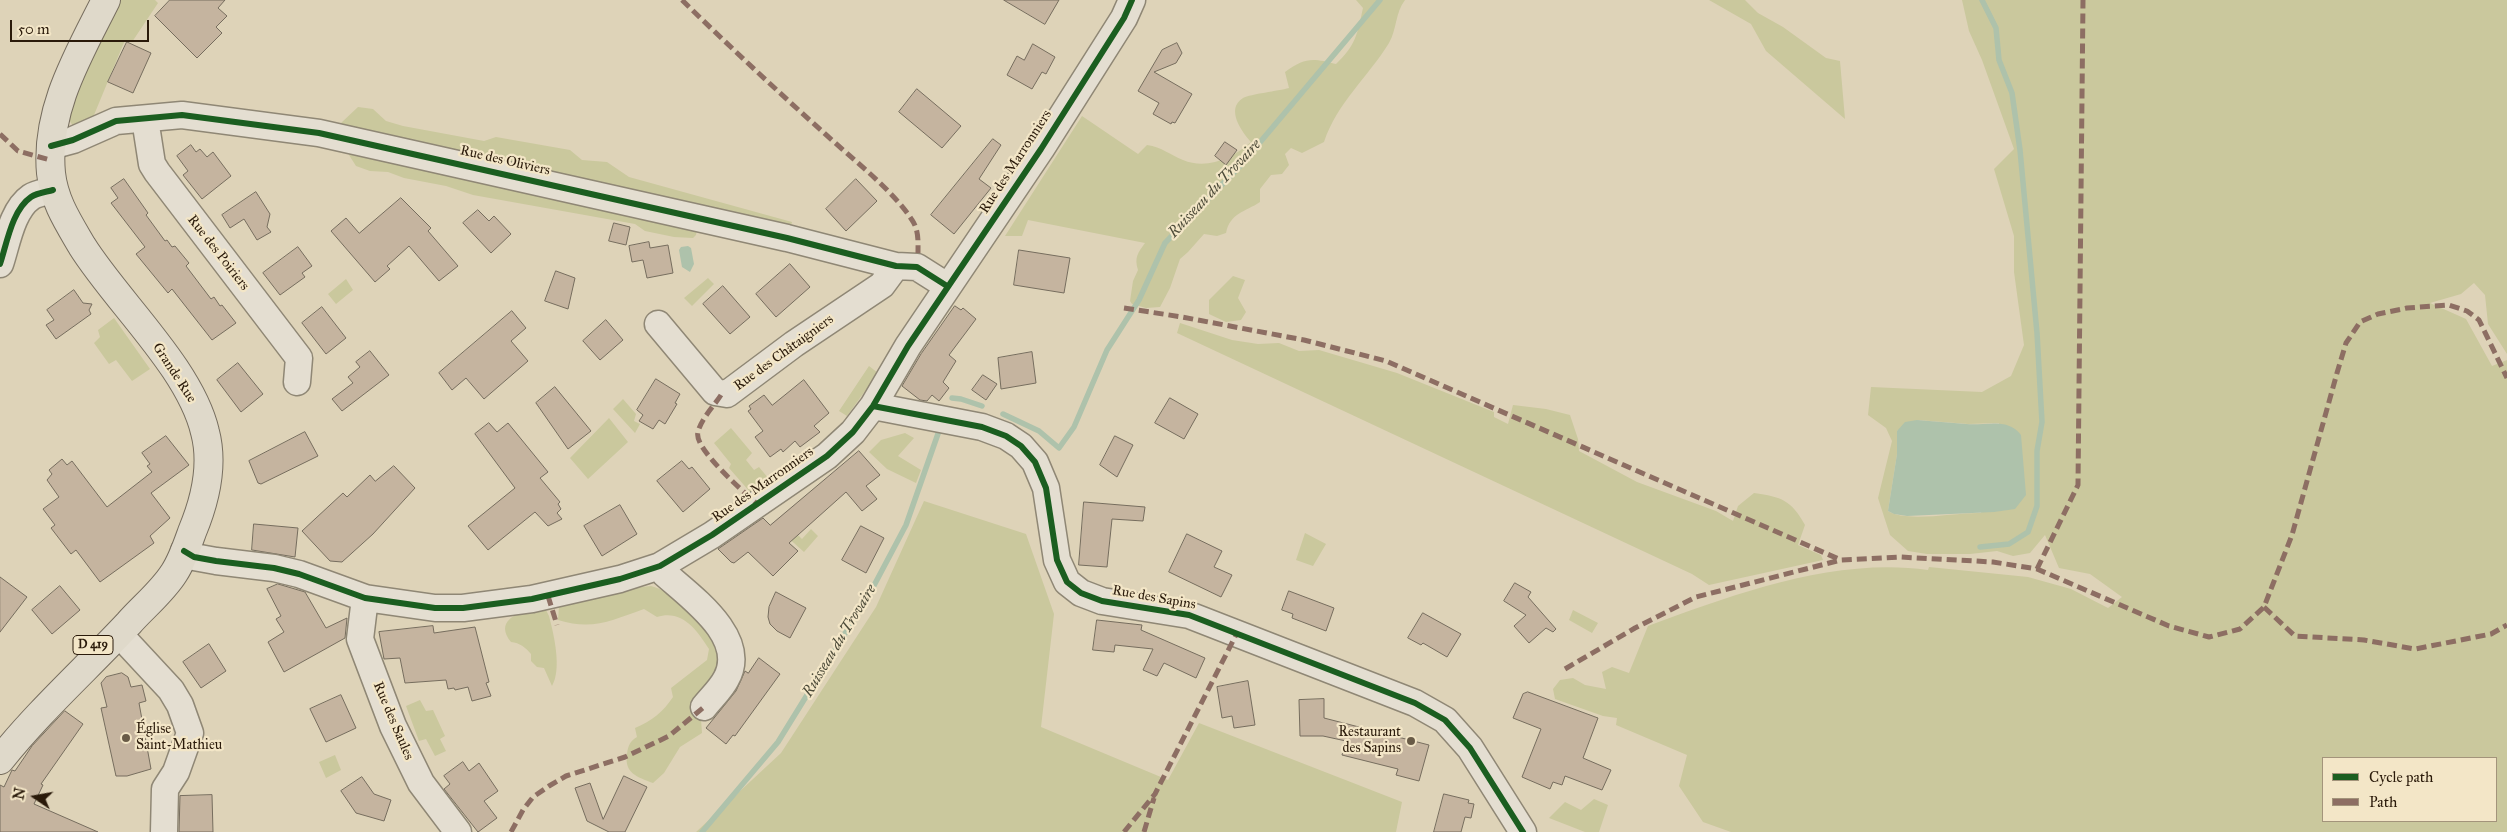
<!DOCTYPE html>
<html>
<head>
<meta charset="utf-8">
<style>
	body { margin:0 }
	#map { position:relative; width:2507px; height:832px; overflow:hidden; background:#ded3b8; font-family:"IM FELL Great Primer",serif }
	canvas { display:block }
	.legend { position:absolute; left:2322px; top:757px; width:175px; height:65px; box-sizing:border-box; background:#f3e6c7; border:1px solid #a3947b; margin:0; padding:6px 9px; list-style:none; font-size:15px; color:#2a1a0a }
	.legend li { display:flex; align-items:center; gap:10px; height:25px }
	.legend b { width:25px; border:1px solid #a3947b }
	.north { position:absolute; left:10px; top:772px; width:50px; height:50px; -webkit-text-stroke:4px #f3e6c7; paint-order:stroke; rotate:282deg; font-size:14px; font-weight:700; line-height:20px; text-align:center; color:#2a1a0a }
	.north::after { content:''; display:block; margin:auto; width:18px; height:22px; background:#2a1a0a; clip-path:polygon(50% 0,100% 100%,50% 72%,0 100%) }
	.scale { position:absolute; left:10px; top:20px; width:139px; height:22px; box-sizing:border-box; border:2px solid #2a1a0a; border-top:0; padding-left:6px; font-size:15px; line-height:18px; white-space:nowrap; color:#2a1a0a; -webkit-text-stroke:4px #f3e6c7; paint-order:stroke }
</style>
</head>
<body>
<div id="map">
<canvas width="2507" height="832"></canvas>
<ul class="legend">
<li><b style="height:6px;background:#1b5e20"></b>Cycle path</li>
<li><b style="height:6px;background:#8d6e63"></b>Path</li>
</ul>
<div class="north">N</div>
<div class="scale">50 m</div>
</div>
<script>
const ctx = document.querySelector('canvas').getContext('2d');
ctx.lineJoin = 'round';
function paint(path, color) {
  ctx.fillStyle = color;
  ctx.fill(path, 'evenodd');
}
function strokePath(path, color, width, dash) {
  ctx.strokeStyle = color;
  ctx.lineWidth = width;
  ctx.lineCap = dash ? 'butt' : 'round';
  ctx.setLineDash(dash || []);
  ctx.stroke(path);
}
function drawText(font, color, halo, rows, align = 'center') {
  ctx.font = font + ' "IM FELL Great Primer",serif';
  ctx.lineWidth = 4.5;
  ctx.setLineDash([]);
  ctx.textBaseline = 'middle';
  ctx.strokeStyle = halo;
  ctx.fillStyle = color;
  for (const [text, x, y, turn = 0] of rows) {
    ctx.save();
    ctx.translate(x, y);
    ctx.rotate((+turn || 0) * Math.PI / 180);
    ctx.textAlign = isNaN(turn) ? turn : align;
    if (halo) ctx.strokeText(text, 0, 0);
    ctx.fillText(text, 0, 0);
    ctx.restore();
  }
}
const green = new Path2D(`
	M118,0H155L158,3L132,42L125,40L94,115L87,125L75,129L67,117L68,105Z
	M1356,0H1405C1395,13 1397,29 1389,43C1368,77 1337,103 1324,142L1302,153L1291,148L1285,154L1289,165L1282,174L1271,175L1260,189V202C1245,212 1230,213 1226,233L1217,236L1204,234L1188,252L1180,259L1170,288L1160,307L1146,308L1132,304L1130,301L1133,281L1138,270C1134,257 1138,253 1145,243L1028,220L1022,236H1005L1082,116L1138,154L1147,145C1162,147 1170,155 1183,160C1207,170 1233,158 1251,142C1242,132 1225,109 1243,98C1251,94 1278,91 1289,88L1285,72C1305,57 1313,58 1336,64C1356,45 1357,35 1363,8Z
	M1709,0H1745L1758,13L1783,27L1826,58L1840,61L1845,119L1766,51L1751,24Z
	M1962,0H2507V354L2488,324L2485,295L2474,283L2461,294L2430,303L2466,319L2492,366L2507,360V832H1731L1703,822L1679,786L1687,755L1616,725L1617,718L1603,716L1555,699L1553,689L1560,680L1573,678L1585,685L1606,689L1602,672L1612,667L1629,673L1648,626C1735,594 1834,557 1928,570L1929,567L2028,577L2071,589L2108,608L2122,597L2090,574L2059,568L2045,535L2030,553L2013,556L1997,551L1970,554H1927L1908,551L1890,535L1878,498L1892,441L1886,428L1868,415L1871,387L1982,392L2011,376L2024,345L2014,272V236L1994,169L2014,149L1982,60L1969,31ZM1918,420L1968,424L1999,423L1981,513C1957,512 1907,523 1888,511L1897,454V431ZM2323,758H2496V821H2323Z
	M358,107L373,109L386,121L403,126L484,141L496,137L570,150L582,160L607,162L629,177L792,222L790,230L352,131L341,123Z
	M352,151L698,224L696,235L693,238L674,237L645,231L635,224L473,195L446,186L404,178L388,172L370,171L356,166L349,155Z
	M1233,276L1245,280L1238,298L1246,312L1241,320L1226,322L1209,314V300Z
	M708,278L714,284L692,306L684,298Z
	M346,279L353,290L336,304L328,294Z
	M114,318L150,369L132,381L116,360L109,364L94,343L100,337L98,330Z
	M1180,323L1232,340L1258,344L1279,343L1299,351L1319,350L1397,373L1494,412V417L1508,424L1513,405L1546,409L1570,415L1578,439L1579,451L1637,482L1716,511L1733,521L1738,506L1754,493C1782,497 1791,500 1805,525L1798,545L1821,555L1823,560L1709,585L1692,574L1177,333Z
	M869,366L878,373L847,416L839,411Z
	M623,399L636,414L634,421L640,424L635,433L613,409Z
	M609,418L628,442L588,479L570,458Z
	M731,428L752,453L746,460L754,470L759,467L769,479L750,492L729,468L731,464L714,443Z
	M905,433L914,438L898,456L921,470L916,483L887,469L869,452L881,440Z
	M924,501L1026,534L1054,614L1041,727L1168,780L1199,723L1402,802L1396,832H696L781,753L876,607Z
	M791,528L802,539L811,529L818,536L804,552L785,535Z
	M1305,533L1326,544L1313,566L1296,560Z
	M651,586C701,602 704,620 724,664L711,690L690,710L701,719L702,733L680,747L664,773L653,783C637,777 624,773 627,754C628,746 630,741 637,737L635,728C652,721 663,712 673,697L671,688L707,660L709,649C697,630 682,609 657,617L644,609C612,620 593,631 558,620L559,606C567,605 574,600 581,599C605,595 627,588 651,586Z
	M532,610H546L549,616C554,635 562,669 552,686L544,668L537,667L531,661V654C525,647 520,643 511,642C495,622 515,613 532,610Z
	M1573,610L1598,623L1592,633L1569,620Z
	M420,700L426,711L433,710L445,736L440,739L446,751L435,756L426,739L419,741L406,706Z
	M335,755L341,770L326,778L319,762Z
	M1594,799L1608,805L1599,832H1585L1549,818L1565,802L1581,810Z`);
const water = new Path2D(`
	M688,246L691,248L694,264L690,272L682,267L679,250L681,247Z
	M1917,420C1933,421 1950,423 1966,424C1985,426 2008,417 2021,435L2026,495L2015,509L1994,512L1907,516L1894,514L1888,511L1897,454V431L1905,422Z`);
const stream = new Path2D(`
	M952,398L961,399L982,406
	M1003,414L1039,431L1059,448L1074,427L1107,350L1139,300L1165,243L1240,166L1380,0
	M1980,547L2009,544L2028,532L2037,506V451L2042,422L2037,333L2020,150L2012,93L1999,60L1996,28L1982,0
	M702,832L778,742L870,593L906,525L940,428`);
const building = new Path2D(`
	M170,0H225L218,8L227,16L216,27L222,33L197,58L155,16Z
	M1004,0H1059L1045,24Z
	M127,42L151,53L133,93L108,82Z
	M1177,43L1182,53L1176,63L1154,72L1192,94L1175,123L1172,122L1171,124L1153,114L1159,103L1138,91L1162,50Z
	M1033,44L1055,57L1046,74L1042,72L1032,89L1007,75L1017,56L1024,60Z
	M917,89L961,126L942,148L899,112Z
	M993,139L1001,145L979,179L991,188L954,234L931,215Z
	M1225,142L1237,150L1226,165L1215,156Z
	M191,145L196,152L200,149L207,157L213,152L231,176L202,199L183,175L188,171L177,156Z
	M124,179L148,213L146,215L165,241L167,240L172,247L175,246L189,263L186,266L211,299L214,297L220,306L222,305L236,323L212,340L172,289L168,293L136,254L145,247L111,203L118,198L111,188Z
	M856,179L877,201L846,231L826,209Z
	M256,192L270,214L267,227L271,232L257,240L244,219L230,228L222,215Z
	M401,198L431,228L428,231L458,266L439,281L409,246L387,266L390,269L375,282L331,231L346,218L359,233Z
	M478,210L489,221L494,216L511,234L491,253L463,223Z
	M614,223L630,227L626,245L609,241Z
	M649,242L650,248L668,245L673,273L647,278L643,260L632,262L629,246Z
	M298,247L312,266L302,273L305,277L280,295L263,273Z
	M1019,250L1070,258L1064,293L1014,285Z
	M790,264L810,287L776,317L756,294Z
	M556,271L575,278L568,309L545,301Z
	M723,286L750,317L730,334L703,304Z
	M74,290L83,303L92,304L89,310L91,314L56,339L46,325L54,320L47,310Z
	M955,306L961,310L963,308L976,319L949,355L956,361L943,382L949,388L939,401L932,395L927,401L920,400L902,386L921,354Z
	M322,307L346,338L326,354L302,323Z
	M512,311L526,328L511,341L528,361L484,399L466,378L452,390L439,373Z
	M606,320L623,340L600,360L583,341Z
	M370,351L389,375L342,411L332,399L353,383L348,377L360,367L356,362Z
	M1032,352L1036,383L1001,389L998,358Z
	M238,363L263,394L241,412L217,380Z
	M983,375L997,384L986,400L972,390Z
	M656,379L680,394L675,403L677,404L665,424L659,420L653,429L639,421L643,415L637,410Z
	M804,380L829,413L814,426L820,432L800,447L795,441L783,452L781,449L770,457L755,437L763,431L748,411L751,409L749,406L764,395L772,405Z
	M555,387L591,431L568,449L536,403Z
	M1170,398L1198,414L1184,439L1155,423Z
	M489,423L497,432L508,423L548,472L540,478L560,502L558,504L561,509L557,513L562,519L548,526L535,512L488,550L468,526L515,488L475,434Z
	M305,432L318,456L261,484L258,483L249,461Z
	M166,436L189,465L151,493L170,518L150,536L154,543L100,582L76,550L71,554L51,528L55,525L43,509L59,497L47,480L52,474L49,470L62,459L67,465L72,461L107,507L152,472L147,466L150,464L142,453Z
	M1115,436L1133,445L1117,477L1100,465Z
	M859,451L880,475L866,486L877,499L862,511L846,492L789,543L798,551L773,576L748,552L734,563L731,562L718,549L763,518L770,525Z
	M682,461L689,469L692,467L710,489L683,512L657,481Z
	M394,466L415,488L373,534L342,562L330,561L302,531L343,493L347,497L370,475L375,481Z
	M1084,502L1145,507L1143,521L1112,519L1107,567L1079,565Z
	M620,505L637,534L602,556L584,526Z
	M254,524L298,528L295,557L252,550Z
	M861,526L884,538L866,573L842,560Z
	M1187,534L1222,551L1214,567L1232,575L1221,597L1169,572Z
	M0,577L27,597L0,632Z
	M1515,583L1531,592L1528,597L1556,629L1553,632L1546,628L1529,643L1514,626L1526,615L1504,601Z
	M278,584L305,592L326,628L347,618L345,638L284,672L268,642L284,632L276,619L281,616L267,589Z
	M60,586L80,610L52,634L32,610Z
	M1289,591L1334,608L1326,631L1292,618L1293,614L1282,610Z
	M776,592L806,608L790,638L777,631L770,624L768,617L769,607Z
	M1423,613L1461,634L1447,657L1423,643L1421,645L1408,638Z
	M1097,620L1142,625L1141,630L1205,658L1196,678L1164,663L1157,676L1143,670L1153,649L1115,645L1114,652L1093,650Z
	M433,626L434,633L475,627L489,682L486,683L491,696L472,701L468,687L455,690L454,688L448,689L446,680L405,683L400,658L384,659L379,632Z
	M209,644L226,671L201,688L183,662Z
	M759,658L780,674L735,736L733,735L726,744L706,728L736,691L745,671L748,673Z
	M122,673L128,677L131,687L142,685L146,701L139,703L151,769L127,776H116L101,708L107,707L101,683L106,677Z
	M1248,681L1255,725L1234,728L1232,716L1222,718L1217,687Z
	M1528,692L1598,718L1583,758L1611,770L1602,790L1565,776L1562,785L1553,782L1550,789L1522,777L1541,729L1513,718L1523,694Z
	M341,695L356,728L326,742L310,709Z
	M1324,699V718L1429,745L1419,781L1396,775L1398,769L1342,755L1346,741L1323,736H1300L1299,700Z
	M65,711L83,724L41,784L43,785L34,804L98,832H0V785L4,787L12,770L15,771L32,746Z
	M463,762L469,771L479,763L498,791L484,801L497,818L478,832L444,789L450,784L444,776Z
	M624,776L647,787L625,832H609L587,821L575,788L590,783L603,819Z
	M362,777L374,794L391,800L384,821L356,813L341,791Z
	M1444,794L1469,800L1468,803L1474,804L1471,818L1465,817L1461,832H1434Z
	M212,795L213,832H179L180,796Z`);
const minor = new Path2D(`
	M145,119L152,164L157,172L299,358L297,382
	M51,146L73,140L116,121L182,115L319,133L787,238L896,266L917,267L947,286
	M0,264C7,243 12,210 31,197C37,193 46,192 53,190
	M658,324L715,392L727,394L794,344L882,285L896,266
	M873,406L982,427L1006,436L1021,446L1035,462L1046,488L1057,560L1067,582L1081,593L1102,601L1189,615L1415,703L1445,720L1470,748L1523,832
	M184,551L194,557L216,561L274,568L299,574L365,598L435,608H463L532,599L620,579L660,566L712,535L827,456L853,432L873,406L908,346L1041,149L1124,18L1132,0
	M660,566L665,574C692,598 749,638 726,679C721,689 711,698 704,707
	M365,598L360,639L393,726L421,783L458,832
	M119,634L171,690L180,705L190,733L176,772L165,789L164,832`);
const major = new Path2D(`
	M0,760C39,711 86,669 129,623C143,607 162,592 174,573C182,561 187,546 192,532C205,501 214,466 205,432C190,368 117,302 82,246C68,222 54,201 51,173C45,110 79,54 106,0`);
const quiet = new Path2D(`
	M682,0C728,45 775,89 823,132C849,156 894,191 912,220C919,230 918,242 918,253
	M0,134L18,151L50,160
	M1124,308L1182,317L1304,340L1386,361L1841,560
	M721,395C714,406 701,419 698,432C693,448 743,491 756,503
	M2037,569L2078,485L2083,0
	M548,596L557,625
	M2264,607L2295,636L2364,640L2415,649L2491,634L2507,625
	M1565,669L1635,628L1696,597L1841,560L1900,557L1993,562L2037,569L2169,626L2209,637L2240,629L2264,607L2292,535L2337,373L2346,343L2360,322L2378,314L2407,308L2449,305L2467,311L2479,320L2507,378
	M511,832L523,810L533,797L549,786L566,776L625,757L669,736L704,707
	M1124,832L1155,794L1237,633
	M1144,832L1154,798`);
const cycleway = new Path2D(`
	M51,146L73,140L116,121L182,115L319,133L787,238L896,266L917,267L947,286
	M0,264C7,243 12,210 31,197C37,193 46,192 53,190
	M873,406L982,427L1006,436L1021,446L1035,462L1046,488L1057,560L1067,582L1081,593L1102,601L1189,615L1415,703L1445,720L1470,748L1523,832
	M184,551L194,557L216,561L274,568L299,574L365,598L435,608H463L532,599L620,579L660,566L712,535L827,456L853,432L873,406L908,346L1041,149L1124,18L1132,0`);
const markers = [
	[126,738,5,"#695b47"],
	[1411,741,5,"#695b47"]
];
const shields = [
	[93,645,40]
];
const shieldNames = [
	["D 419",93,645]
];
const streetNames = [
	["Rue des Oliviers",505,161,13],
	["Rue des Marronniers",1016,162,-57],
	["Rue des Poiriers",218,253,52],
	["Rue des Châtaigniers",784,353,-36],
	["Grande Rue",174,373,57],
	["Rue des Marronniers",763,485,-35],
	["Rue des Sapins",1154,598,10],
	["Rue des Saules",393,721,67]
];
const poiNames = [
	["Église",136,730],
	["Saint-Mathieu",136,746],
	["Restaurant",1401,733,"right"],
	["des Sapins",1401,749,"right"]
];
const waterNames = [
	["Ruisseau du Trovaire",1215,189,-47],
	["Ruisseau du Trovaire",840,641,-59]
];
paint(green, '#cac89d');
paint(water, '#aec2ab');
strokePath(stream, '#aec2ab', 5.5);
paint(building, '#c5b49f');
strokePath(building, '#766d5e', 1);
strokePath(minor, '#8f8775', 29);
strokePath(major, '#766d5e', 30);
strokePath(minor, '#e4ded1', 26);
strokePath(major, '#dfd9ca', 28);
strokePath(quiet, '#8d6e63', 5, [10, 5]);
strokePath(cycleway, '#1b5e20', 6);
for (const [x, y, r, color] of markers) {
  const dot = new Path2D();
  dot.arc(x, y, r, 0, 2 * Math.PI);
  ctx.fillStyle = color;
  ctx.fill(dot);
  strokePath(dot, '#f3e6c7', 2);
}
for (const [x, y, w] of shields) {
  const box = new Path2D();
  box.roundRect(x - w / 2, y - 9.5, w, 19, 4);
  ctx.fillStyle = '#f3e6c7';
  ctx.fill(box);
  strokePath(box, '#2a1a0a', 1);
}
drawText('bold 12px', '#2a1a0a', null, shieldNames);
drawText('14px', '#2a1a0a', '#f3e6c7', streetNames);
drawText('14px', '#2a1a0a', '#f3e6c7', poiNames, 'left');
drawText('italic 15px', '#4c4a38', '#f3e6c7', waterNames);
</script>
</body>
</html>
